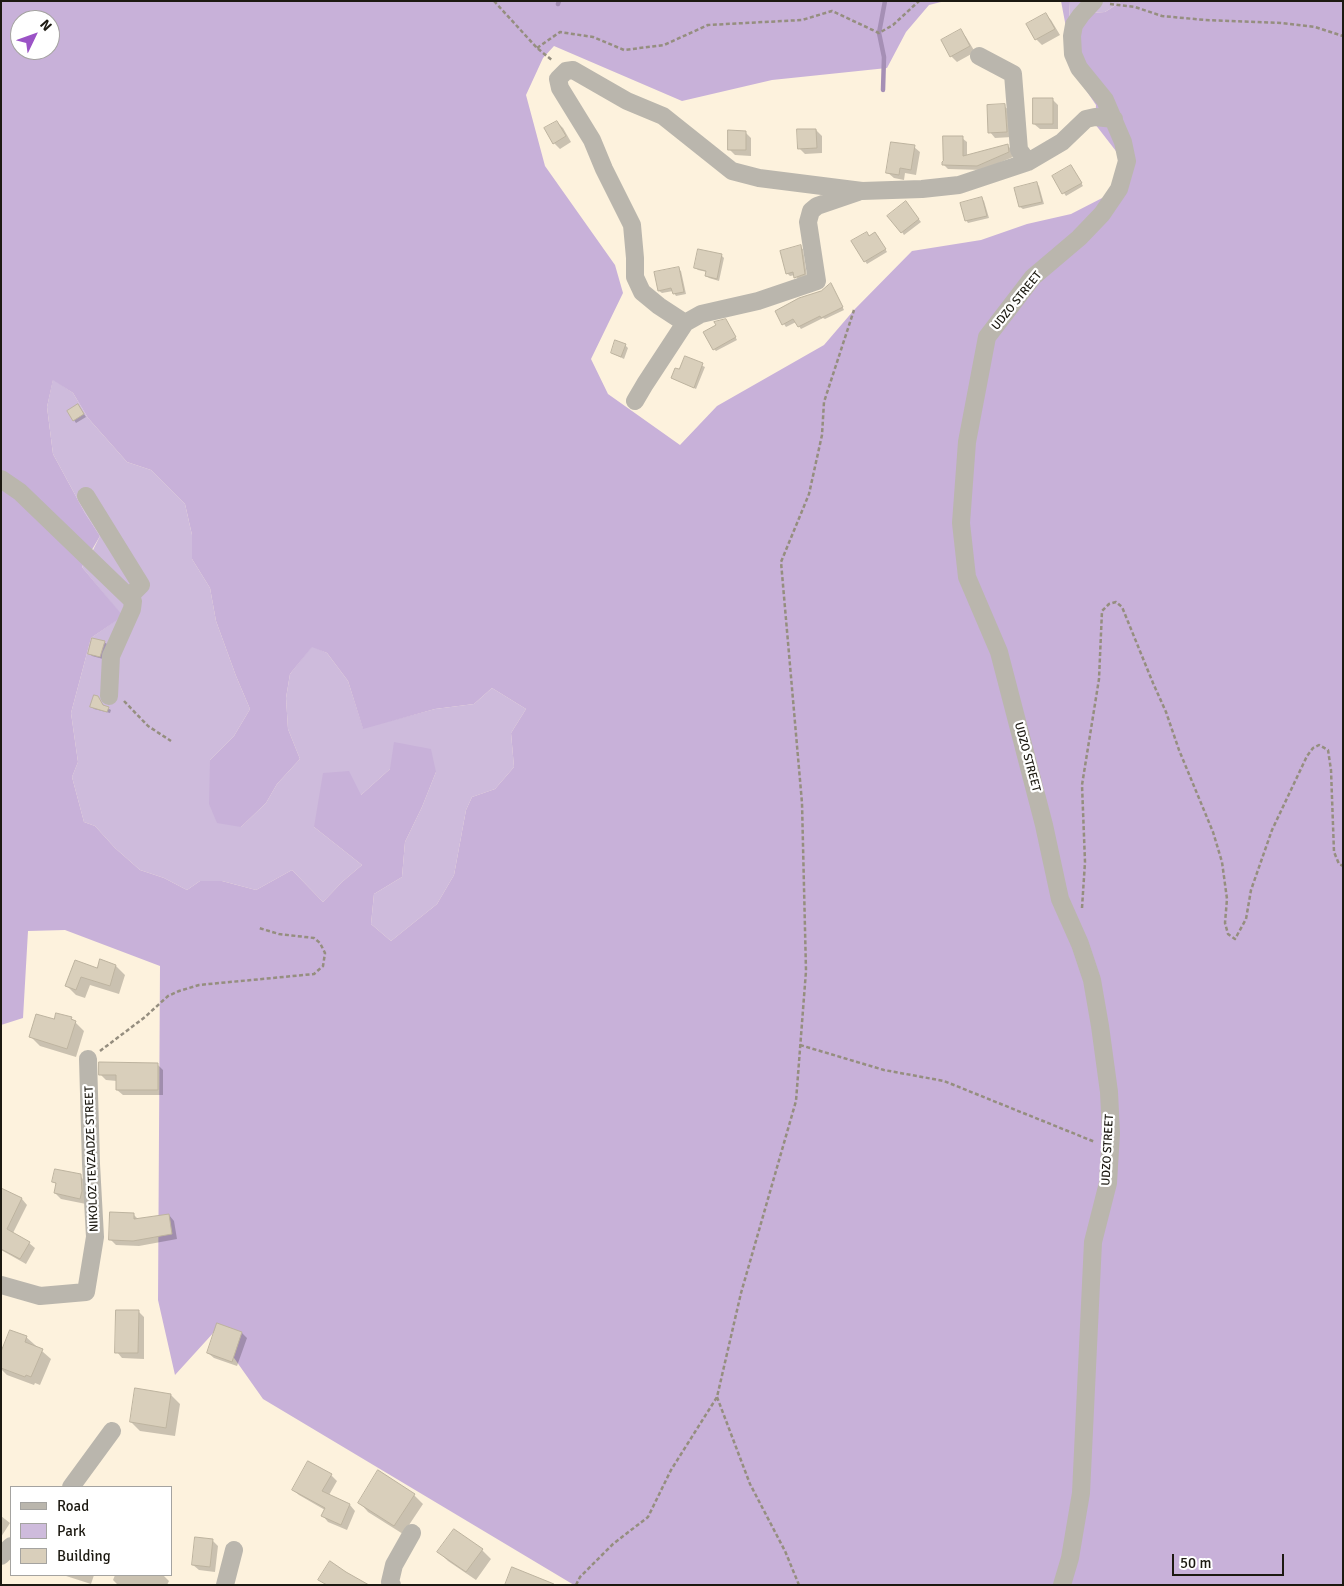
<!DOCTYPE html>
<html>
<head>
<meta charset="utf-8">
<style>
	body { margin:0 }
	#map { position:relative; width:1344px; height:1586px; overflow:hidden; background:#fdf2dd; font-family:Signika,sans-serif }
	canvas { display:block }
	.frame { position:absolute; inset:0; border:2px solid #1c1911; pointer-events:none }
	.legend { position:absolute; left:10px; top:1486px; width:162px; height:90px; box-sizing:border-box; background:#fff; border:1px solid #a4a3a0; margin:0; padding:6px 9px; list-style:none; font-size:15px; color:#1c1911 }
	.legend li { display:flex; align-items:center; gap:10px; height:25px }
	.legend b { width:25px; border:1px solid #a4a3a0 }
	.north { position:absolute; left:10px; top:10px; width:50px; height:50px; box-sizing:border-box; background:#fff; border:1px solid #a4a3a0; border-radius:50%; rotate:48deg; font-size:14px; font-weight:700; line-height:20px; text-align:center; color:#1c1911 }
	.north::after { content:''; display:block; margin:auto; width:18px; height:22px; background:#9b53c6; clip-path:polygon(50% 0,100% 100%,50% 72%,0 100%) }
	.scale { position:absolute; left:1172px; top:1554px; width:112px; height:22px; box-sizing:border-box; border:2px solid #1c1911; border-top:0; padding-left:6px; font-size:15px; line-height:18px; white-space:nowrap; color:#1c1911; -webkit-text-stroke:4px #fff; paint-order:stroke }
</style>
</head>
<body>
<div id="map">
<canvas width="1344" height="1586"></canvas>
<div class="frame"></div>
<ul class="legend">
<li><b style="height:6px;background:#bab6ad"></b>Road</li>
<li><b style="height:14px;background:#cebbdc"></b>Park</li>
<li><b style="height:14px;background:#d9cfbb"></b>Building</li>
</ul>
<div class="north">N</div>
<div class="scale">50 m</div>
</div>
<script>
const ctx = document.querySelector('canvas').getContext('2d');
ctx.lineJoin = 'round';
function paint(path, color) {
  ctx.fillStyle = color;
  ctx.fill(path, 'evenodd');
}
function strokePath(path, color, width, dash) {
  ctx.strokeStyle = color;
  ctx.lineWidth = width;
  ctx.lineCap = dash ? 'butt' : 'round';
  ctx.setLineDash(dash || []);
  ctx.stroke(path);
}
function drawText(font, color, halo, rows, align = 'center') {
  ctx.font = font + ' Signika,sans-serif';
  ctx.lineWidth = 4.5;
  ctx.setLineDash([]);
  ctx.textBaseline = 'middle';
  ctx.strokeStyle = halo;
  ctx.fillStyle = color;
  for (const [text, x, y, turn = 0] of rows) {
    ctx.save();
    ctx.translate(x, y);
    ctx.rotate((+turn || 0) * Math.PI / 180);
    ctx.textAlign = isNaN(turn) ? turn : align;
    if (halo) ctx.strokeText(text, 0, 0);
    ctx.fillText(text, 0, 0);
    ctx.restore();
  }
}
const green = new Path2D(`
	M1070,1H1122L1105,12L1089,13L1068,38Z
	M53,379L73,393L88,418L127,462L151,470L185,504L192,535V559L210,588L216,621L236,676L250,709L234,736L210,760L241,827L266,803L277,784L300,759L288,729L286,698L290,674L312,646L327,653L348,681L363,728L435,709L474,704L492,688L526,709L511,733L514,767L495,789L472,797L466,810L454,875L437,904L391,941L371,924L374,894L402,877L405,842L422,807L436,772L390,769L361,795L314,827L362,865L342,882L323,902L292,870L256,890L222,881H200L187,890L164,878L140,870L115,848L95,826L84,822L72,777L78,762L71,713L91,638L122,616L82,567L89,558L100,536L85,513L53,454L47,407Z`);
const forest = new Path2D(`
	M1,1H945L929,5L906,32L887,68L772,80L682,101L554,46L543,58L526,95L545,166L615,265L623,293L591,359L608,394L680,445L717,406L824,345L854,310L912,251L981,240L1027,224L1071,214L1108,195L1122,162L1119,155L1095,124L1096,105L1069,65L1068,38L1061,1H1070L1068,37L1089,13L1105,12L1122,1H1343V1585H574L263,1399L215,1331L175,1375L158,1300L160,966L65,930L28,931L23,1018L1,1025ZM20,20H50V50H20ZM53,380L73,393L88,418L127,462L151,470L185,504L192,535V559L210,588L216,621L236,676L250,709L234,736L210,760L209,804L217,823L241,827L266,803L277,784L300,759L288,729L286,698L290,674L312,647L327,653L348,681L363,729L435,709L474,704L492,688L526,709L511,733L514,767L495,789L472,797L466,810L454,875L437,904L391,941L371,924L374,894L402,877L405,842L422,807L436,772L431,749L394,742L390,769L361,795L349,771L323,773L314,827L362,865L342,882L323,902L292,870L256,890L222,881H200L187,890L164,878L140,870L115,848L95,826L84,822L72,777L78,762L71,713L91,638L123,616L82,567L100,536L85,513L53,454L47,407Z`);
const shadow = new Path2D(`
	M1045,14L1051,20L1060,35L1042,45L1036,39Z
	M961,31L966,37L975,52L957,62L951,56Z
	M1052,99L1058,105V129H1040L1034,124Z
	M1004,106L1010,111L1012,137L995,138L990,132Z
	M557,122L563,128L571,142L560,149L554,143Z
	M816,130L822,136V153L805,154L799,148Z
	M745,132L751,138V156L735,155L729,149Z
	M962,138L967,142V156L1008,146L1012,150L1013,157L982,170L948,169L943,164Z
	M914,147L920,152L916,175L905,173L904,180L894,178L888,173Z
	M1073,169L1083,186L1066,196L1053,177Z
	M1037,184L1039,186L1044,204L1023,209L1020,207Z
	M982,199L984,201L989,218L968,223L966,220Z
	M908,205L921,222L904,235L902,232Z
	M878,236L887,252L867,264L865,261L870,237Z
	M800,247L803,249L807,276L798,279L795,275L790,276L787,273Z
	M699,250L722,256L724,258L719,281L709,278L707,276V272L698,270L695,267Z
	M678,269L681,271L686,294L676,296L673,291L662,293L659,291Z
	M831,284L844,310L825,319L823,318L801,329L796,322L786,327L784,324L777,312L821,292Z
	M728,323L737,340L716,351L714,349Z
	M625,345L628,348L624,359L612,353Z
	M685,358L705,367L696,389L672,378L680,371Z
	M80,408L86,417L76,423L74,420Z
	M104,642L107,644L103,659L92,656L90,654Z
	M98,697L104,706L111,710L110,713L94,709L92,707Z
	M75,962L98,970L116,966L125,975L119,994L90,985L85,998L76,995L67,986Z
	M71,1018L84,1031L76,1057L40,1046L31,1037L55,1021Z
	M157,1064L163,1070V1095H123L117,1090V1081L106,1080L101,1075Z
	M80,1176L86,1182V1204L61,1199L55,1193L57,1185L53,1181Z
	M1,1189L22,1199L27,1205L13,1233L29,1243L35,1248L26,1264L1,1250Z
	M133,1214L139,1220L169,1215L174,1221L177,1239L139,1246L116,1245L110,1239Z
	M138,1311L144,1317V1359L122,1358L117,1352Z
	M242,1333L247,1338L237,1366L214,1358L208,1353Z
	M26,1337L51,1359L40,1385L35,1383L34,1385L7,1375L1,1369V1356Z
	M171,1395L180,1404L175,1436L140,1431L131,1422Z
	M331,1475L337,1481L329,1495L350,1505L355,1511L347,1530L328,1522L323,1516L325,1510L299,1495L293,1490Z
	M414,1495L423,1504L403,1534L368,1512L360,1503Z
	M1,1516L10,1523L1,1537Z
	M212,1540L218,1546L215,1572L199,1570L193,1565Z
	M482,1550L491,1559L476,1580L448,1561L439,1552Z
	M63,1575H94L91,1584Z
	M115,1575H163L169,1581L167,1585H118L113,1580Z`);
const stream = new Path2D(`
	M558,4L559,1
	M883,90L884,57L879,33L885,1`);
const building = new Path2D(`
	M1046,13L1055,29L1035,40L1026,24Z
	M961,29L970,46L950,57L941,40Z
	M1033,98H1053V124H1033Z
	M1005,104L1007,132L988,133L987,105Z
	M557,121L566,136L553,144L544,128Z
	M797,129H816L817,148L798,149Z
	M728,130L746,131V150H728Z
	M943,136H963V156L1008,144L1009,152L977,166L942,165V162L943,161Z
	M891,142L915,145L911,170L900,168L899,175L886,173Z
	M1071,165L1082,183L1062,194L1052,176Z
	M1037,182L1042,202L1019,207L1014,188Z
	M982,197L987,216L965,221L960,203Z
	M906,201L919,219L901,233L887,216Z
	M867,232L869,236L875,232L886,249L864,262L851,241Z
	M801,245L805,274L794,278L793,272L786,274L780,251Z
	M698,249L722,254L717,279L705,276L706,271L694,268Z
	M679,267L684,292L673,294L671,288L658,291L654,272Z
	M831,283L843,307L821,318L820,316L798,327L793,319L782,325L775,311L799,298L821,291Z
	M726,319L736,337L713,350L703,332L716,325L714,322Z
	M615,340L626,344L621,357L611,353Z
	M685,356L703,363L694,388L671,378L675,368L679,369Z
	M78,404L84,414L73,421L67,411Z
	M92,638L105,641L100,657L88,654Z
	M94,695L98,696L103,705L109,707L107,712L90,707Z
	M100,959L116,965L110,986L81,977L76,990L65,986L75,960L97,968Z
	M56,1013L72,1017L71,1019L76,1021L67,1049L29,1037L36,1014L54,1019Z
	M99,1062L158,1063V1090H116V1075H99Z
	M55,1169L81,1174L82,1191L80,1199L54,1193L56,1183L52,1182Z
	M1,1188L22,1198L7,1229L30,1242L20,1259L1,1249Z
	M110,1212L134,1213V1219L169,1214L172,1234L133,1241L109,1240Z
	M116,1310H139L138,1353H115Z
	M217,1323L242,1332L232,1362L207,1353Z
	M10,1330L27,1336L25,1342L43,1349L31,1377L26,1375L25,1377L1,1368V1352Z
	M135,1388L171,1394L166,1428L130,1422Z
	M308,1461L332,1474L322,1491L350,1504L341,1525L321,1516L325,1508L292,1490Z
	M378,1470L415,1494L394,1526L358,1503Z
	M454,1529L483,1549L466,1572L437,1552Z
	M195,1537L213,1539L210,1567L192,1565Z
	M330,1561L346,1572L369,1585H327L318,1580Z
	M512,1567L554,1584V1585H505Z`);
const path = new Path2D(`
	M494,1L537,48L553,61
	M1110,4L1135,7L1162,16L1205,20L1281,23L1315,27L1343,36
	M537,48L560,32L593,37L624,50L664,45L708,25L802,20L832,11L879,33L893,25L919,1
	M124,701L148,726L171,741
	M1082,908L1085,862L1082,785L1099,679L1102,611L1109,604L1116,602L1122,607L1153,683L1166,712L1179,750L1213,832L1222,862L1227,899L1225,923L1228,934L1235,939L1246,919L1251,890L1272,830L1307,756L1313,748L1319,745L1328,750L1331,770L1334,852L1339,864L1343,866
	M800,1045L884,1070L944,1081L1095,1142
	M100,1051L145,1017L168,996L179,991L199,985L314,974L323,966L325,953L320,943L314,938L279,934L259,928
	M717,1397L750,1484L785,1551L799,1585
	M576,1585L580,1577L613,1544L648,1517L671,1470L717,1397L741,1293L796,1101L806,971L802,803L781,562L809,494L822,435L824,402L854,310`);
const minor = new Path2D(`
	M979,56L1013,74L1019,150L1028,162
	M685,323L659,306L642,292L635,277V258L632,225L604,169L592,140L560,88L558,79L566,71L573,70L627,101L663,116L732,171L759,178L862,191L922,189L959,185L1028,162L1062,142L1086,119L1095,117L1114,119
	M635,401L645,384L685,323L701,314L758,301L817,281L808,222L811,211L817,206L858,192
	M1,479L20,492L133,601L132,609L111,656L109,696
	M86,496L141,585L129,597
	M1,1285L40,1296L86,1292L95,1237L91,1164L88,1059
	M71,1487L112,1431
	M1,1556L11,1546
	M225,1585L234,1550
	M392,1585L390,1582L394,1565L412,1533
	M1062,1585L1070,1558L1081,1493L1093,1242L1108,1183L1111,1133L1109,1092L1100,1026L1092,980L1080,944L1060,899L1044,825L999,652L967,577L961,523L967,442L987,337L1033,277L1079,238L1102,214L1119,189L1127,161L1123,142L1105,100L1079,68L1073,54L1072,36L1074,25L1081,15L1094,1`);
const streetNames = [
	["UDZO STREET",1017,301,-51],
	["UDZO STREET",1027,757,75],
	["UDZO STREET",1108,1150,-87],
	["NIKOLOZ TEVZADZE STREET",92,1159,-92]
];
paint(green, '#cebbdc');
paint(forest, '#c8b1d9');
paint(shadow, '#0003');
strokePath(stream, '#a58fb5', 4.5);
paint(building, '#d9cfbb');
strokePath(building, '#bdb39f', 1);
strokePath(path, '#958e7f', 2.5, [4, 2.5]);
strokePath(minor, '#bab6ad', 18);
drawText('12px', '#1c1911', '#fff', streetNames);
</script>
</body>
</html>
